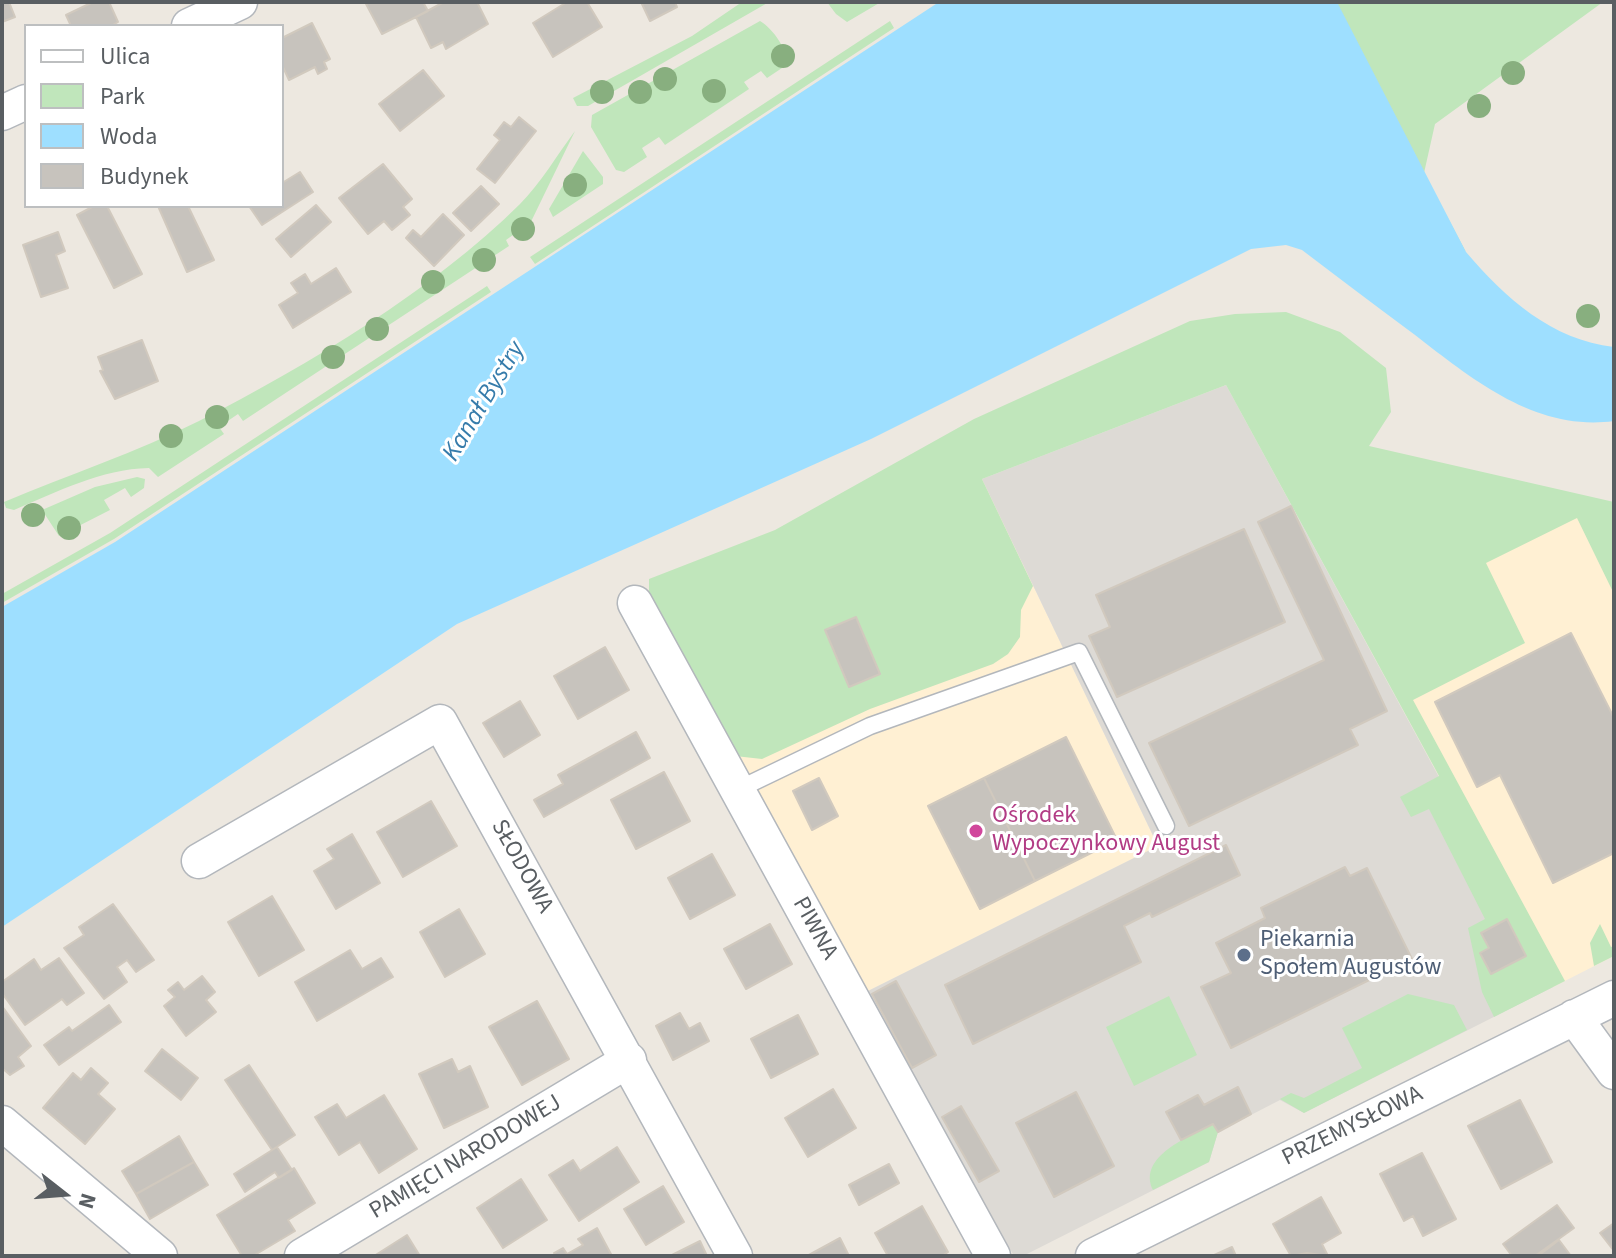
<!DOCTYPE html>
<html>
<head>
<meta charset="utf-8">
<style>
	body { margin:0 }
	#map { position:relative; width:1616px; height:1258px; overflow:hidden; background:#ede8e0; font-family:"Source Sans 3",sans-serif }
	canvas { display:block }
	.frame { position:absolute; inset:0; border:4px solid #595e62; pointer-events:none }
	.legend { position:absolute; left:24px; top:24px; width:260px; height:184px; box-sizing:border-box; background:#fff; border:2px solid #bdbfc0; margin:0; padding:10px 14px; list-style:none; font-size:24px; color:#595e62 }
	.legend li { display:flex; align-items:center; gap:16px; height:40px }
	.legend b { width:40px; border:2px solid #bdbfc0 }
	.north { position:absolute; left:24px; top:1154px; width:80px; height:80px; -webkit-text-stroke:6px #fff; paint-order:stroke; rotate:107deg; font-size:22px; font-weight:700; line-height:32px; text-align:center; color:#595e62 }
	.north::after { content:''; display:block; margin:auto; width:28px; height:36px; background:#595e62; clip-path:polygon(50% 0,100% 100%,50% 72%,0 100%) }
</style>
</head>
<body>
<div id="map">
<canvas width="1616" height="1258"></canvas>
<div class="frame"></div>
<ul class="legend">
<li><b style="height:10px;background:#fff"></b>Ulica</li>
<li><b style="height:22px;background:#c0e6bb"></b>Park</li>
<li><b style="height:22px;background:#9edfff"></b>Woda</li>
<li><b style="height:22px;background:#c7c3bd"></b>Budynek</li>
</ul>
<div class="north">N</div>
</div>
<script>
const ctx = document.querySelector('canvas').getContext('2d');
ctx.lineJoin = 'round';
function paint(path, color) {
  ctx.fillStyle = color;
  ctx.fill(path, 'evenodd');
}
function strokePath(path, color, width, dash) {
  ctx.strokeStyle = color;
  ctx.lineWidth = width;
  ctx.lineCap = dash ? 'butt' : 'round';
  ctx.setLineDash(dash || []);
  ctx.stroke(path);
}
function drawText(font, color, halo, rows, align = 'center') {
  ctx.font = font + ' "Source Sans 3",sans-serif';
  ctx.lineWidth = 6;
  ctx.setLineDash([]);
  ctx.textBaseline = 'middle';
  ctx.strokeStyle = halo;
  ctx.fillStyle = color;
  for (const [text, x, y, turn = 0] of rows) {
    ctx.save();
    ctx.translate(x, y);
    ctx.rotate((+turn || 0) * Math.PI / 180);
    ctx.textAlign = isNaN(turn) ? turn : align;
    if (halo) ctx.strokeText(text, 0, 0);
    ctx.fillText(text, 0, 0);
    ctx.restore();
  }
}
const commercial = new Path2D(`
	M982,479L1158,846L866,992L649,600Z
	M1284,489L1614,502V956L1553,987Z`);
const industrial = new Path2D(`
	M1226,385L1553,987L1304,1113L1280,1100L1218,1132L1209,1162L1023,1256H1014L866,992L1158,846L982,479Z`);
const green = new Path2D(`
	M742,2H769L588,106H577L573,98L692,36Z
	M827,2H881L847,22L836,14Z
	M1219,2H1603L1435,124L1424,173L1466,252Z
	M760,21C772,28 791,52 785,66L767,78L761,71L744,82L749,89L665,145L659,137L642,148L647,157L624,172L616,170L591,127L592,115Z
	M890,21L894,28L535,264L530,257Z
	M575,131L526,232L524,235L520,230L506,240L509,246L243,421L238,414L219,427L224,434L158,477L149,468C101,469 57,492 14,510L6,508L4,502C68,475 137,452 199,421C310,364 432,291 520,204C541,183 557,155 575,131Z
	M583,151L603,177V184L553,217L549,209Z
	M487,286L491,292L114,539L2,603V594L110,533Z
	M1286,312L1340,332L1386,368L1391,412L1369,446L1614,502V594L1577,518L1486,563L1525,643L1413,700L1565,981L1494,1017L1482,992L1468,928L1485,919L1429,809L1411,817L1400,797L1439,776L1226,385L982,479L1033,586L1021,610L1020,637L1008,654L993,664L870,709L762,759L735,756L649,600V579L775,530L974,419L1190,321L1235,314Z
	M137,477L145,479L144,488L131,497L125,488L104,500L110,510L59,536L42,510L95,487Z
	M1600,924L1611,947L1614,946V956L1594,966L1590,943Z
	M1408,994L1454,1005L1467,1030L1304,1113L1280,1099L1291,1093L1304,1098L1362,1068L1342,1028Z
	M1169,996L1197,1055L1134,1086L1106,1027Z
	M1213,1124L1218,1132L1209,1162L1153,1190C1137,1157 1188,1137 1213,1124Z`);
const water = new Path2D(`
	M939,2H1337L1466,252C1505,298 1552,340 1614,347V421C1534,432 1470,377 1411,332C1374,305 1338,277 1302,250L1286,245L1251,249L871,439L457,624L2,927V607L115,542Z`);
const building = new Path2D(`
	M2,2H9L15,17L2,22Z
	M93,2H109L118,22L111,26H71L66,15Z
	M365,2H423L428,11L382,34Z
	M444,2H477L488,24L446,49L443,42L431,48L416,17Z
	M567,2H587L602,27L553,57L533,23Z
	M641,2H675L677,7L650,21Z
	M312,23L330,59L324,62L327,69L318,74L315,67L289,80L282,65V38Z
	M423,70L444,96L400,131L379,104Z
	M519,117L536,131L495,183L477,169L500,140L494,135L504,122L511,127Z
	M383,164L412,199L403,207L410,215L392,230L384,221L368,234L339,198Z
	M300,172L313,192L262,225L249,206H282V183Z
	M481,186L499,204L471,231L453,213Z
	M316,205L331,222L291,257L276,239Z
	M94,206H107L142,274L114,288L77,215Z
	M158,206H188L214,260L187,272Z
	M443,214L464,235L434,266L406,238L413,230L421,237Z
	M58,232L65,251L56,255L68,288L41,297L23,245Z
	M336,268L351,292L293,328L279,305L298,293L291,283L305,274L311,284Z
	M142,340L158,381L115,399L100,371L103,370L98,357Z
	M1291,506L1387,711L1350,729L1358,745L1189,826L1149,743L1324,660L1258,522Z
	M1244,529L1285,622L1117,697L1089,636L1110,627L1096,595Z
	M856,617L880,674L849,687L825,630Z
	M1571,633L1614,718V853L1553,883L1500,775L1477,787L1435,702Z
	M605,647L629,690L578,719L554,676Z
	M520,701L540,735L504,757L483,723Z
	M636,732L650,758L544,817L534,800L563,784L558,775Z
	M1066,737L1117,840L1035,881L984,778Z
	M664,772L690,821L636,849L611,800Z
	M819,778L838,816L812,830L793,791Z
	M984,778L1035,881L980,909L928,806Z
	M431,801L457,846L403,877L377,832Z
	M352,834L380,883L336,909L314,871L334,859L327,849Z
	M1226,845L1240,875L1152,917L1150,913L1124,926L1141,962L973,1044L945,985Z
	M712,854L735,895L690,919L668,878Z
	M1345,867L1350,876L1367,868L1412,959L1231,1048L1201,987L1231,973L1216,943L1265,918L1261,908Z
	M272,896L304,950L259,976L228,922Z
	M113,904L154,960L136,972L127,960L117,967L127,982L104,999L64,948L84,935L79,927Z
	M459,909L485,954L445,977L420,932Z
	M1507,919L1526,956L1491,974L1480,953L1489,948L1481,933Z
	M770,924L792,964L746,989L724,949Z
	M350,950L362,969L381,958L393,977L317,1021L295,982Z
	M59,958L84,993L67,1005L62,999L25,1025L2,993V982L34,959L41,970Z
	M202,976L215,992L206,1000L216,1012L186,1036L164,1006L175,997L168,990L178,982L184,990Z
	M896,981L936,1055L912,1068L872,994Z
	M537,1001L569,1059L522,1085L489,1027Z
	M109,1005L121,1022L59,1065L44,1045L69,1027L72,1031Z
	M2,1006L31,1046L18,1057L24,1066L10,1075L2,1068Z
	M680,1013L689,1029L700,1023L709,1041L673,1060L656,1026Z
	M798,1015L818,1054L771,1078L751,1039Z
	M162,1049L198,1078L181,1100L145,1071Z
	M452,1059L458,1072L470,1066L488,1107L444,1128L419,1074Z
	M249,1065L295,1135L272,1150L225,1080Z
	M91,1068L108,1083L98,1094L115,1109L85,1144L43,1108L73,1073L81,1080Z
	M1238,1087L1251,1114L1218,1132L1213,1124L1181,1140L1166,1112L1198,1095L1204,1105Z
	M833,1089L856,1128L808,1157L785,1118Z
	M1076,1092L1114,1166L1054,1197L1016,1123Z
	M384,1095L417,1149L379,1173L360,1142L339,1155L315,1117L337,1104L346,1118Z
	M1520,1100L1552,1162L1501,1189L1468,1126Z
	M961,1106L999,1171L979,1182L942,1117Z
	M179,1136L194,1162L136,1194L122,1171Z
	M277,1147L292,1170L279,1178L275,1172L245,1192L234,1174Z
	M617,1147L639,1182L579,1221L549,1175L573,1160L580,1171Z
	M1422,1153L1456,1219L1423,1236L1413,1216L1404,1221L1380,1174Z
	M194,1162L208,1185L150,1219L136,1194Z
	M889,1164L899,1183L859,1205L849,1185Z
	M294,1168L315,1203L288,1220L295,1231L253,1256H242L217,1215Z
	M521,1179L547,1220L503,1248L477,1208Z
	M663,1186L684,1222L646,1245L624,1209Z
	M1321,1197L1341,1233L1322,1244L1328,1256L1307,1253L1291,1256L1273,1224Z
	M1557,1205L1574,1228L1535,1256H1512L1503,1244Z
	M922,1206L948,1252L942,1256H888L875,1233Z
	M1614,1223V1251L1600,1233Z
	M597,1228L612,1256H556L554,1253L563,1248L567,1254L583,1245L578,1239Z
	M407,1235L420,1256H374Z
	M840,1238L849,1256H807Z
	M1559,1240L1571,1256H1538Z
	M700,1241L707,1256H670Z
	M1232,1247L1236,1256H1212Z`);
const lane = new Path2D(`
	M737,790L870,726L1079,652L1166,826`);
const street = new Path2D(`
	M189,26L240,2
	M2,113L26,102
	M635,603L993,1256
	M199,861L440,722L735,1256
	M1574,1017L1614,1072
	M2,1123L160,1256
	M302,1256L629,1060
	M1093,1256L1614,998`);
const trees = [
	[783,56],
	[1513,73],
	[665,79],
	[714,91],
	[602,92],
	[640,92],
	[1479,106],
	[575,185],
	[523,229],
	[484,260],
	[433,282],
	[1588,316],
	[377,329],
	[333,357],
	[217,417],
	[171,436],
	[33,515],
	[69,528]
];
const markers = [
	[976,831,8,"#d1479c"],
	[1244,955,8,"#5c6f8a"]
];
const hotelNames = [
	["Ośrodek",992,817],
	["Wypoczynkowy August",992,845]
];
const streetNames = [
	["SŁODOWA",521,867,61],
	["PIWNA",814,929,61],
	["PRZEMYSŁOWA",1353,1127,-26],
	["PAMIĘCI NARODOWEJ",466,1158,-31]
];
const serviceNames = [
	["Piekarnia",1260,941],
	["Społem Augustów",1260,969]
];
const waterNames = [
	["Kanał Bystry",485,402,-59]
];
paint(commercial, '#fff0d3');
paint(industrial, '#dddad5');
paint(green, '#c0e6bb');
paint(water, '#9edfff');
paint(building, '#c7c3bd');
strokePath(building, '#d1c9be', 2);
strokePath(lane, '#b3b7bc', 19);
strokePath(street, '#b3b7bc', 37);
strokePath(lane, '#fff', 16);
strokePath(street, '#fff', 34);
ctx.fillStyle = '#88af7f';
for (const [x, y] of trees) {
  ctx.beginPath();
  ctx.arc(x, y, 12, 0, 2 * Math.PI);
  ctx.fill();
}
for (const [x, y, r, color] of markers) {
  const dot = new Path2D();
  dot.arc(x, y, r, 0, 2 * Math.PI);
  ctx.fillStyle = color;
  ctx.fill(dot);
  strokePath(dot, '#fff', 3);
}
drawText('24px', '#b23c85', '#fff', hotelNames, 'left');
drawText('24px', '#595e62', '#fff', streetNames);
drawText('24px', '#4e5e75', '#fff', serviceNames, 'left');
drawText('italic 26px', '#367cab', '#fff', waterNames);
</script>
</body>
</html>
